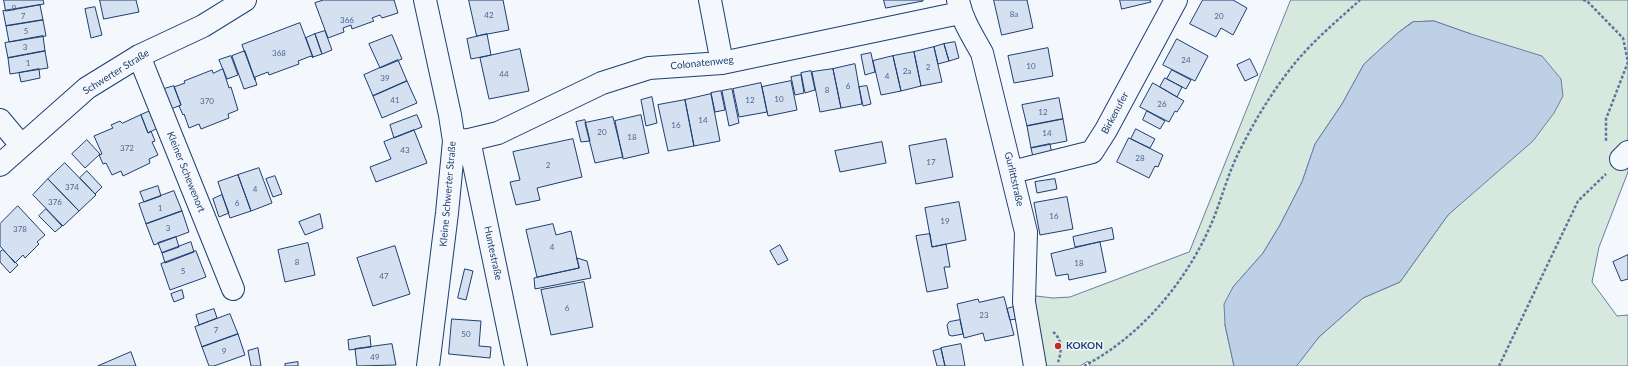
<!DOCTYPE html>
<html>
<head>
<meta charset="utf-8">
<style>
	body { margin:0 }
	canvas { display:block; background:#f4f7fb }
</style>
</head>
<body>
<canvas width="1628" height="366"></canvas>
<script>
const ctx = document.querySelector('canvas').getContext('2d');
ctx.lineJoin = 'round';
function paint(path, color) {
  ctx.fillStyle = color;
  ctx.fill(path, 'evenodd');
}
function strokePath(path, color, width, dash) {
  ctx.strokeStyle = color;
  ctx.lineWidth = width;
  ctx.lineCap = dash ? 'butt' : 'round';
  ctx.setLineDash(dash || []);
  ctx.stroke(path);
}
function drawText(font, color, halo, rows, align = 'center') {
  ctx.font = font + ' Lato,sans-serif';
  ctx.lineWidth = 3;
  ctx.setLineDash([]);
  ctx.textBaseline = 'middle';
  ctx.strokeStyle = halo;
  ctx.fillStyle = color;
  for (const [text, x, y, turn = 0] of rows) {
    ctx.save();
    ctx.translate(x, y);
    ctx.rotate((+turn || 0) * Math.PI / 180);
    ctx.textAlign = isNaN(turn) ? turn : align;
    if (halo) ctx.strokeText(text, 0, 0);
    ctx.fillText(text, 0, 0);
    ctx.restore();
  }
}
const green = new Path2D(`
	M1291,0H1628V172L1599,247L1592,282L1617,316L1628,315V366H1296L1319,337L1363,298L1400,282L1448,215L1475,190L1471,34L1434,21L1412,22L1399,32L1364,64L1342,104L1315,144L1302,182L1280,225L1263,253L1233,287L1225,325L1234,366H1090L1088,361L1080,366H1045L1033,302L1036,296L1053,298L1070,297L1189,252Z`);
const water = new Path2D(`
	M1434,21L1471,34L1542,56L1561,79L1563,96L1554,113L1533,141L1448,215L1400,282L1363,298L1319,337L1299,363L1296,366H1234L1225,325L1224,304L1233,287L1263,253L1280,225L1302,182L1315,144L1342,104L1364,64L1399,32L1413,22Z`);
const building = new Path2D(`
	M4,0H43L44,4L6,11Z
	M100,0H136L139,12L104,19Z
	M324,0H394L398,13L382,18L380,15L372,18L374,21L352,29L351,25L343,28L344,32L328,38L315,3Z
	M469,0H503L509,30L477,36Z
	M884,0H923V1L886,8Z
	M994,0H1027L1033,28L1002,35Z
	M1120,0H1150L1151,2L1122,9Z
	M1203,0H1233L1247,8L1233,35L1221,28L1216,37L1190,24Z
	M40,5L43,20L6,26L3,11Z
	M95,7L102,35L91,38L85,9Z
	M43,20L46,36L9,42L6,26Z
	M300,23L313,58L311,56L298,61L299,64L269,75L268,72L255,77V80L242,45Z
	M325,31L332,50L322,54L315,34Z
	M315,34L322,54L313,57L306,38Z
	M487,34L491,55L471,59L467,39Z
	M392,35L402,59L380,68L369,44Z
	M43,36L45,51L8,58L5,43Z
	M1177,39L1208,56L1195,81L1163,65Z
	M955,42L959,58L949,61L944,44Z
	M944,44L949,61L938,64L934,47Z
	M934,47L942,82L921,86L914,52Z
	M1048,48L1053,76L1014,83L1008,56Z
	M520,49L529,91L489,99L480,58Z
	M45,51L48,68L10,74L8,58Z
	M245,51L257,85L244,89L232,56Z
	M914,52L921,86L901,91L893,56Z
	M871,53L875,72L865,75L861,55Z
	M231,56L238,75L227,79L219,60Z
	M893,56L901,91L881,95L873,61Z
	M1250,59L1258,75L1245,81L1237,65Z
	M398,60L407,81L373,96L364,75Z
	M855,64L862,104L841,108L833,69Z
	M39,69L40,78L21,82L19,73Z
	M223,69L229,88L231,87L238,110L228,114L229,118L201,129L199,124L189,128L184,114L183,115L179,106L181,105L174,87L185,83L184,81L212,70L213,73Z
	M833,69L841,108L820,112L812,72Z
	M1172,70L1191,80L1186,89L1167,79Z
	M811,71L815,90L805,93L801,73Z
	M801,75L804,93L795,95L791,77Z
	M1165,78L1182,87L1177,97L1160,87Z
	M407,81L417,103L382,118L373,96Z
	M791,81L797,110L768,116L762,87Z
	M761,83L767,112L739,117L733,89Z
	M1153,83L1184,101L1177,112L1175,111L1169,122L1140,107Z
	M174,86L181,105L171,109L164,89Z
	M867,86L871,104L863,106L859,87Z
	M732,89L739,123L729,126L722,91Z
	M721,91L725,110L715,112L711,93Z
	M711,94L720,141L694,146L685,100Z
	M652,97L657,123L646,126L641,100Z
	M1059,98L1063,119L1027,126L1022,105Z
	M685,100L694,146L668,151L658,105Z
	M150,111L158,128L148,133L141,115Z
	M1147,111L1165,121L1160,129L1143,120Z
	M141,115L148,133L151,131L155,141L152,142L158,155L149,159L150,163L123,176L121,171L112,175L106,163L103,164L99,155L102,154L94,136L113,128L111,125L120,121L122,123Z
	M417,115L422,127L394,138L390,125Z
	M641,115L649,153L623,159L615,121Z
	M613,117L623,157L595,163L585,123Z
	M1063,119L1067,141L1031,148L1027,126Z
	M585,120L590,141L581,142L576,122Z
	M1136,129L1155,139L1150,148L1131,139Z
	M414,130L427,163L376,182L370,167L391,159L384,142Z
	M1129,138L1163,155L1158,167L1155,166L1149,178L1117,162Z
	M573,139L582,177L537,188L540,200L516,205L510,182L520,180L513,152Z
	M946,139L953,177L916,184L909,146Z
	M87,140L100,154L85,168L72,154Z
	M882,142L886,163L840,172L835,151Z
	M1050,144L1052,154L1033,157L1031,148Z
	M65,163L96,195L79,211L48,179Z
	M259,168L272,203L251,211L238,175Z
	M87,171L102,187L95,194L80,178Z
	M238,175L251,211L230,218L218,182Z
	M275,176L282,194L273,197L266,179Z
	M48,179L79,211L63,226L33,195Z
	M1055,179L1057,189L1037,193L1035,182Z
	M158,186L161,196L144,202L140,192Z
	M174,191L182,211L146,224L139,204Z
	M222,195L229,213L219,217L213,199Z
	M1067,197L1073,229L1040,235L1034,203Z
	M959,202L966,240L932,247L925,208Z
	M18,206L45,235L37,242L39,244L25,258L23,255L15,263L0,246V224Z
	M46,209L62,226L55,232L39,216Z
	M182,211L189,232L154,245L146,224Z
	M320,214L323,228L305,235L299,222Z
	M553,224L556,235L571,231L579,268L537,277L526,230Z
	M1112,228L1114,239L1075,247L1073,237Z
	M930,234L932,247L946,244L950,267H944L948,288L927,292L916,236Z
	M176,237L179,247L162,253L158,243Z
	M191,242L194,252L165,263L162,253Z
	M1100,242L1106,272L1069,280L1068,274L1056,276L1051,254Z
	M308,243L315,275L285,282L278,250Z
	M780,245L788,260L778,265L770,251Z
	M395,246L410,294L373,306L357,258Z
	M3,250L18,265L10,273L0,262V252Z
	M196,251L206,277L170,290L161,264Z
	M1628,255V279L1621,281L1613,262Z
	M577,258L587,261L591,278L535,289L534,278L579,268Z
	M465,269L473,271L466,300L458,298Z
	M584,282L593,327L551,335L541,290Z
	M182,290L184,298L174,302L171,294Z
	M1004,297L1014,335L985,341L983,333L964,338L957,304L978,299L979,302Z
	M1013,307L1016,319L1010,320L1007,309Z
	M214,309L217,318L199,325L196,315Z
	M230,314L238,334L202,347L195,327Z
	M452,319L481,321L479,346L491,347L490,358L449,354Z
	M960,320L963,334L952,336L949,335L947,325L949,322Z
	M238,334L245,355L214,366H209L202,347Z
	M370,336L371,347L349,350L348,340Z
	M392,344L396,365L357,366L355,349Z
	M961,344L965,366H945L941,348Z
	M258,348L261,366H251L248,351Z
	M941,349L945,366H937L933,351Z
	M131,352L136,366H98Z
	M298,362V366H285V364Z`);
const path = new Path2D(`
	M1583,0L1587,1L1623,38L1628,62L1606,119V141
	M1053,332C1062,338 1062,352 1058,362
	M1084,366C1139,337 1183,286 1209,229C1221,203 1227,174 1241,148C1256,118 1274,89 1295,63C1314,40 1338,20 1360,0
	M1499,366L1578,201L1606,174`);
const minor = new Path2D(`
	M425,0L450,115L454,141L447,213L428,366
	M710,0L722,63
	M958,0C962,20 972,35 982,53L1026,232L1024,302L1035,366
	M139,56L233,289
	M0,120L21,145
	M469,140L516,366
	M454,141L469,140L498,133L602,83L649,68L722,63L960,13
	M1621,159L1628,152
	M0,165L87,88L139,56L203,26L245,0
	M1012,172L1092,152L1106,130L1176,0`);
const markers = [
	[1058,346,4,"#c62828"]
];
const numberNames = [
	["9",14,8],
	["8a",1014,14],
	["42",489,15],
	["7",23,16],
	["20",1219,16],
	["366",347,20],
	["5",26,31],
	["3",25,47],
	["368",279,53],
	["24",1186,60],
	["1",28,63],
	["10",1031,66],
	["2",928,67],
	["2a",907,71],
	["44",504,74],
	["4",887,76],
	["39",385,78],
	["6",848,86],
	["8",827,90],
	["10",779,99],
	["41",395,100],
	["12",750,100],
	["370",207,101],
	["26",1162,104],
	["12",1043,112],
	["14",703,120],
	["16",676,125],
	["20",602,132],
	["14",1047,133],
	["18",632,137],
	["372",127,148],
	["43",405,150],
	["28",1140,158],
	["17",931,162],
	["2",548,165],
	["374",72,187],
	["4",255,189],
	["376",55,202],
	["6",237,203],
	["1",160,208],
	["16",1054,216],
	["19",945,221],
	["3",168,228],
	["378",20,229],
	["4",552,247],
	["8",297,262],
	["18",1079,263],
	["5",183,271],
	["47",384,276],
	["6",567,308],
	["23",984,315],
	["7",216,330],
	["50",466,334],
	["9",224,351],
	["49",375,357]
];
const streetNames = [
	["Colonatenweg",702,63,-6],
	["Schwerter Straße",116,72,-32],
	["Birkenufer",1115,113,-62],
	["Kleiner Schewenort",186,172,68],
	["Gurlittstraße",1014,179,77],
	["Kleine Schwerter Straße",448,194,-85],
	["Huntestraße",493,253,78]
];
const poiNames = [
	["KOKON",1066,346]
];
paint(green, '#d7e8df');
strokePath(green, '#687fa3', 1);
paint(water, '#bed0e5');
strokePath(water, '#687fa3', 1);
paint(building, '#d5e0f0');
strokePath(building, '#1d3f73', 1);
strokePath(minor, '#1d3f73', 24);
strokePath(path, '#5e769c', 2.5, [3, 2]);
strokePath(minor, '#f4f7fb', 22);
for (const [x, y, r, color] of markers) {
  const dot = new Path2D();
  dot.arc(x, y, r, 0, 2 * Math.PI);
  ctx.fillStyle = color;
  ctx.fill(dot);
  strokePath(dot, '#f4f7fb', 1.5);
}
drawText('8px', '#4b6792', null, numberNames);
drawText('10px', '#1d3f73', '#f4f7fb', streetNames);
drawText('bold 10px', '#1d3f73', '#f4f7fb', poiNames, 'left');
</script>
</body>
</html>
